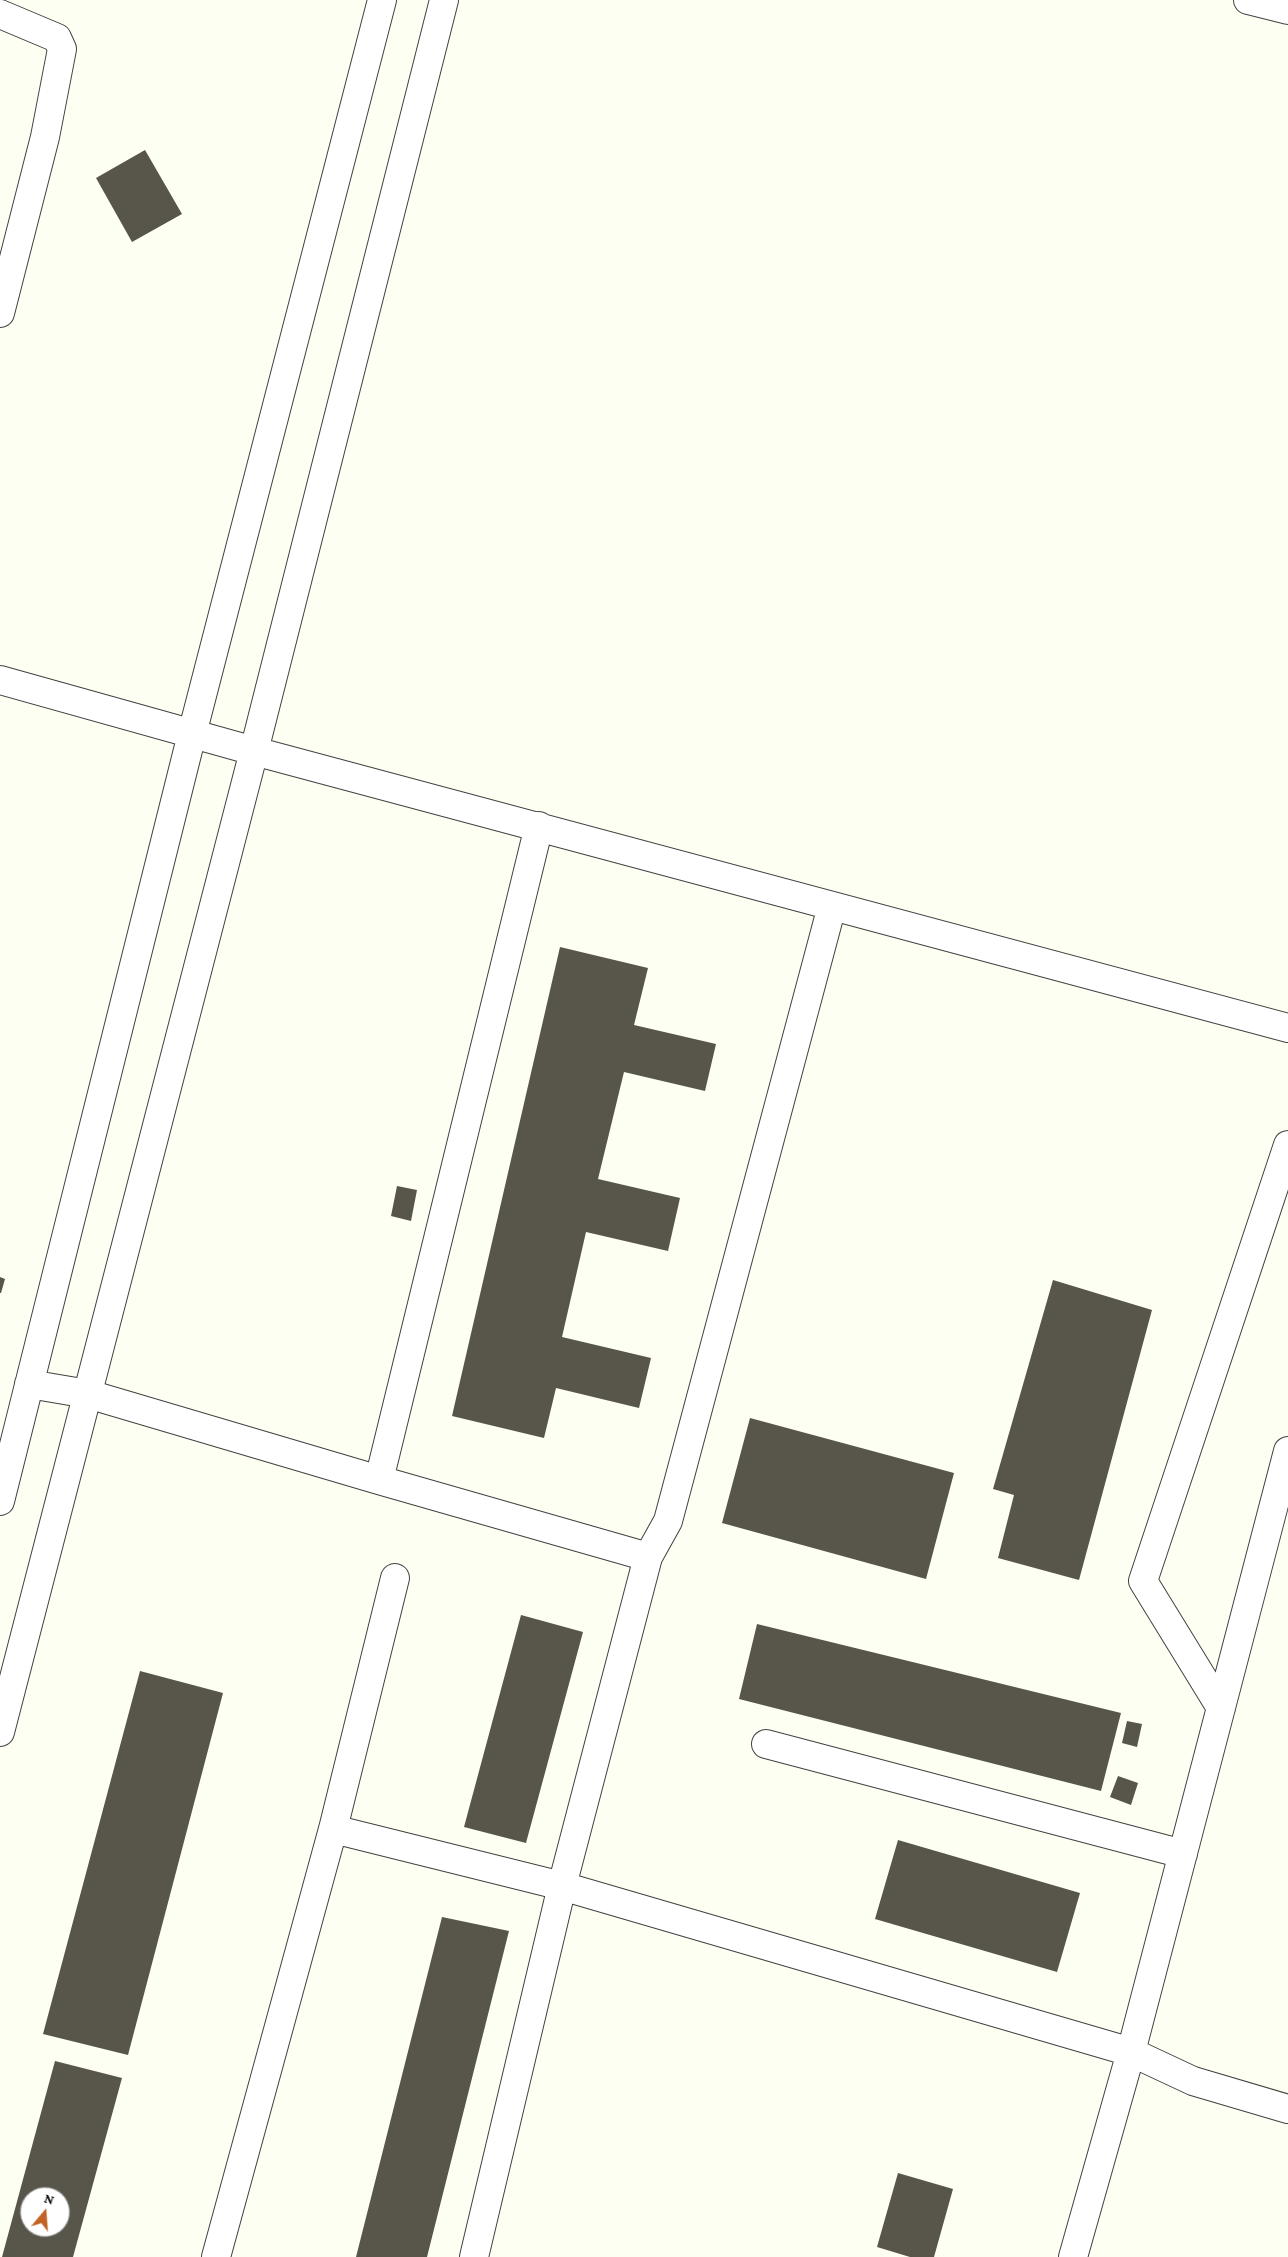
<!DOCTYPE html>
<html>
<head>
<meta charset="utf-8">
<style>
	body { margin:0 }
	#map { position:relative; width:1288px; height:2257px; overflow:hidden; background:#fcfff1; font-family:"Crimson Pro",serif }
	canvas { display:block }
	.north { position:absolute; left:20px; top:2187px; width:50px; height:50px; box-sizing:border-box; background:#fff; border:1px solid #9f9f9f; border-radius:50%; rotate:18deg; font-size:14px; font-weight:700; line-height:20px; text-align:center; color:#0f0f0f }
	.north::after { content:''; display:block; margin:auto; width:18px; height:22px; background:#c26224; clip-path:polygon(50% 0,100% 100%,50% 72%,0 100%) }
</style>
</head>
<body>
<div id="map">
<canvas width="1288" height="2257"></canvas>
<div class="north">N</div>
</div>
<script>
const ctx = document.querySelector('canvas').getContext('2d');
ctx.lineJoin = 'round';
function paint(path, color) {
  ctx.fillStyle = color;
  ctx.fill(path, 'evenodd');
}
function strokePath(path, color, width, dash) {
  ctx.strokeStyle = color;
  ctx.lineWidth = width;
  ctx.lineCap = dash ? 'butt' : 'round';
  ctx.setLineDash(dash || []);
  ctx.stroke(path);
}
const building = new Path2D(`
	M145,150L182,214L132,242L96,178Z
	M560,947L648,968L634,1025L716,1044L705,1091L624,1072L598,1179L680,1198L668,1251L586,1232L562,1337L651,1358L639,1408L556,1388L544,1438L452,1416Z
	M397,1186L417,1190L411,1221L391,1216Z
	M0,1277L5,1279L1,1293H0Z
	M1053,1280L1152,1310L1079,1580L998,1558L1014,1495L993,1489Z
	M750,1418L954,1473L926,1579L722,1523Z
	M521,1615L583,1632L526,1843L464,1827Z
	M757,1624L1121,1713L1101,1791L739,1699Z
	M140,1671L223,1693L128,2055L43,2034Z
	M1127,1721L1142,1724L1137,1747L1122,1743Z
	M1118,1776L1138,1783L1131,1805L1110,1797Z
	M898,1840L1080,1893L1057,1972L875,1919Z
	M442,1917L509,1931L427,2257H356Z
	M55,2061L122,2078L73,2257H2ZM30,2197H60V2227H30Z
	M898,2173L953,2189L934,2257H910L877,2247Z`);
const minor = new Path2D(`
	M1248,0L1288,10
	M0,14L57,38L62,49L45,137L0,313
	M0,680L254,751L1288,1028
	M29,1384L88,1394L379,1480L648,1557
	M379,1480L539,826
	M0,1501L192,734L382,0
	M1221,1708L1143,1581L1288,1145
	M0,1732L254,751L444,0
	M766,1744L1183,1854
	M333,1829L562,1886L1131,2052L1193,2081L1288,2109
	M216,2257L333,1829L395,1578
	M474,2257L562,1886L648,1557L668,1521L832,906
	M1073,2257L1131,2052L1288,1451`);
paint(building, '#58564b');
strokePath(minor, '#424242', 30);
strokePath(minor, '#fff', 28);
</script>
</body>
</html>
